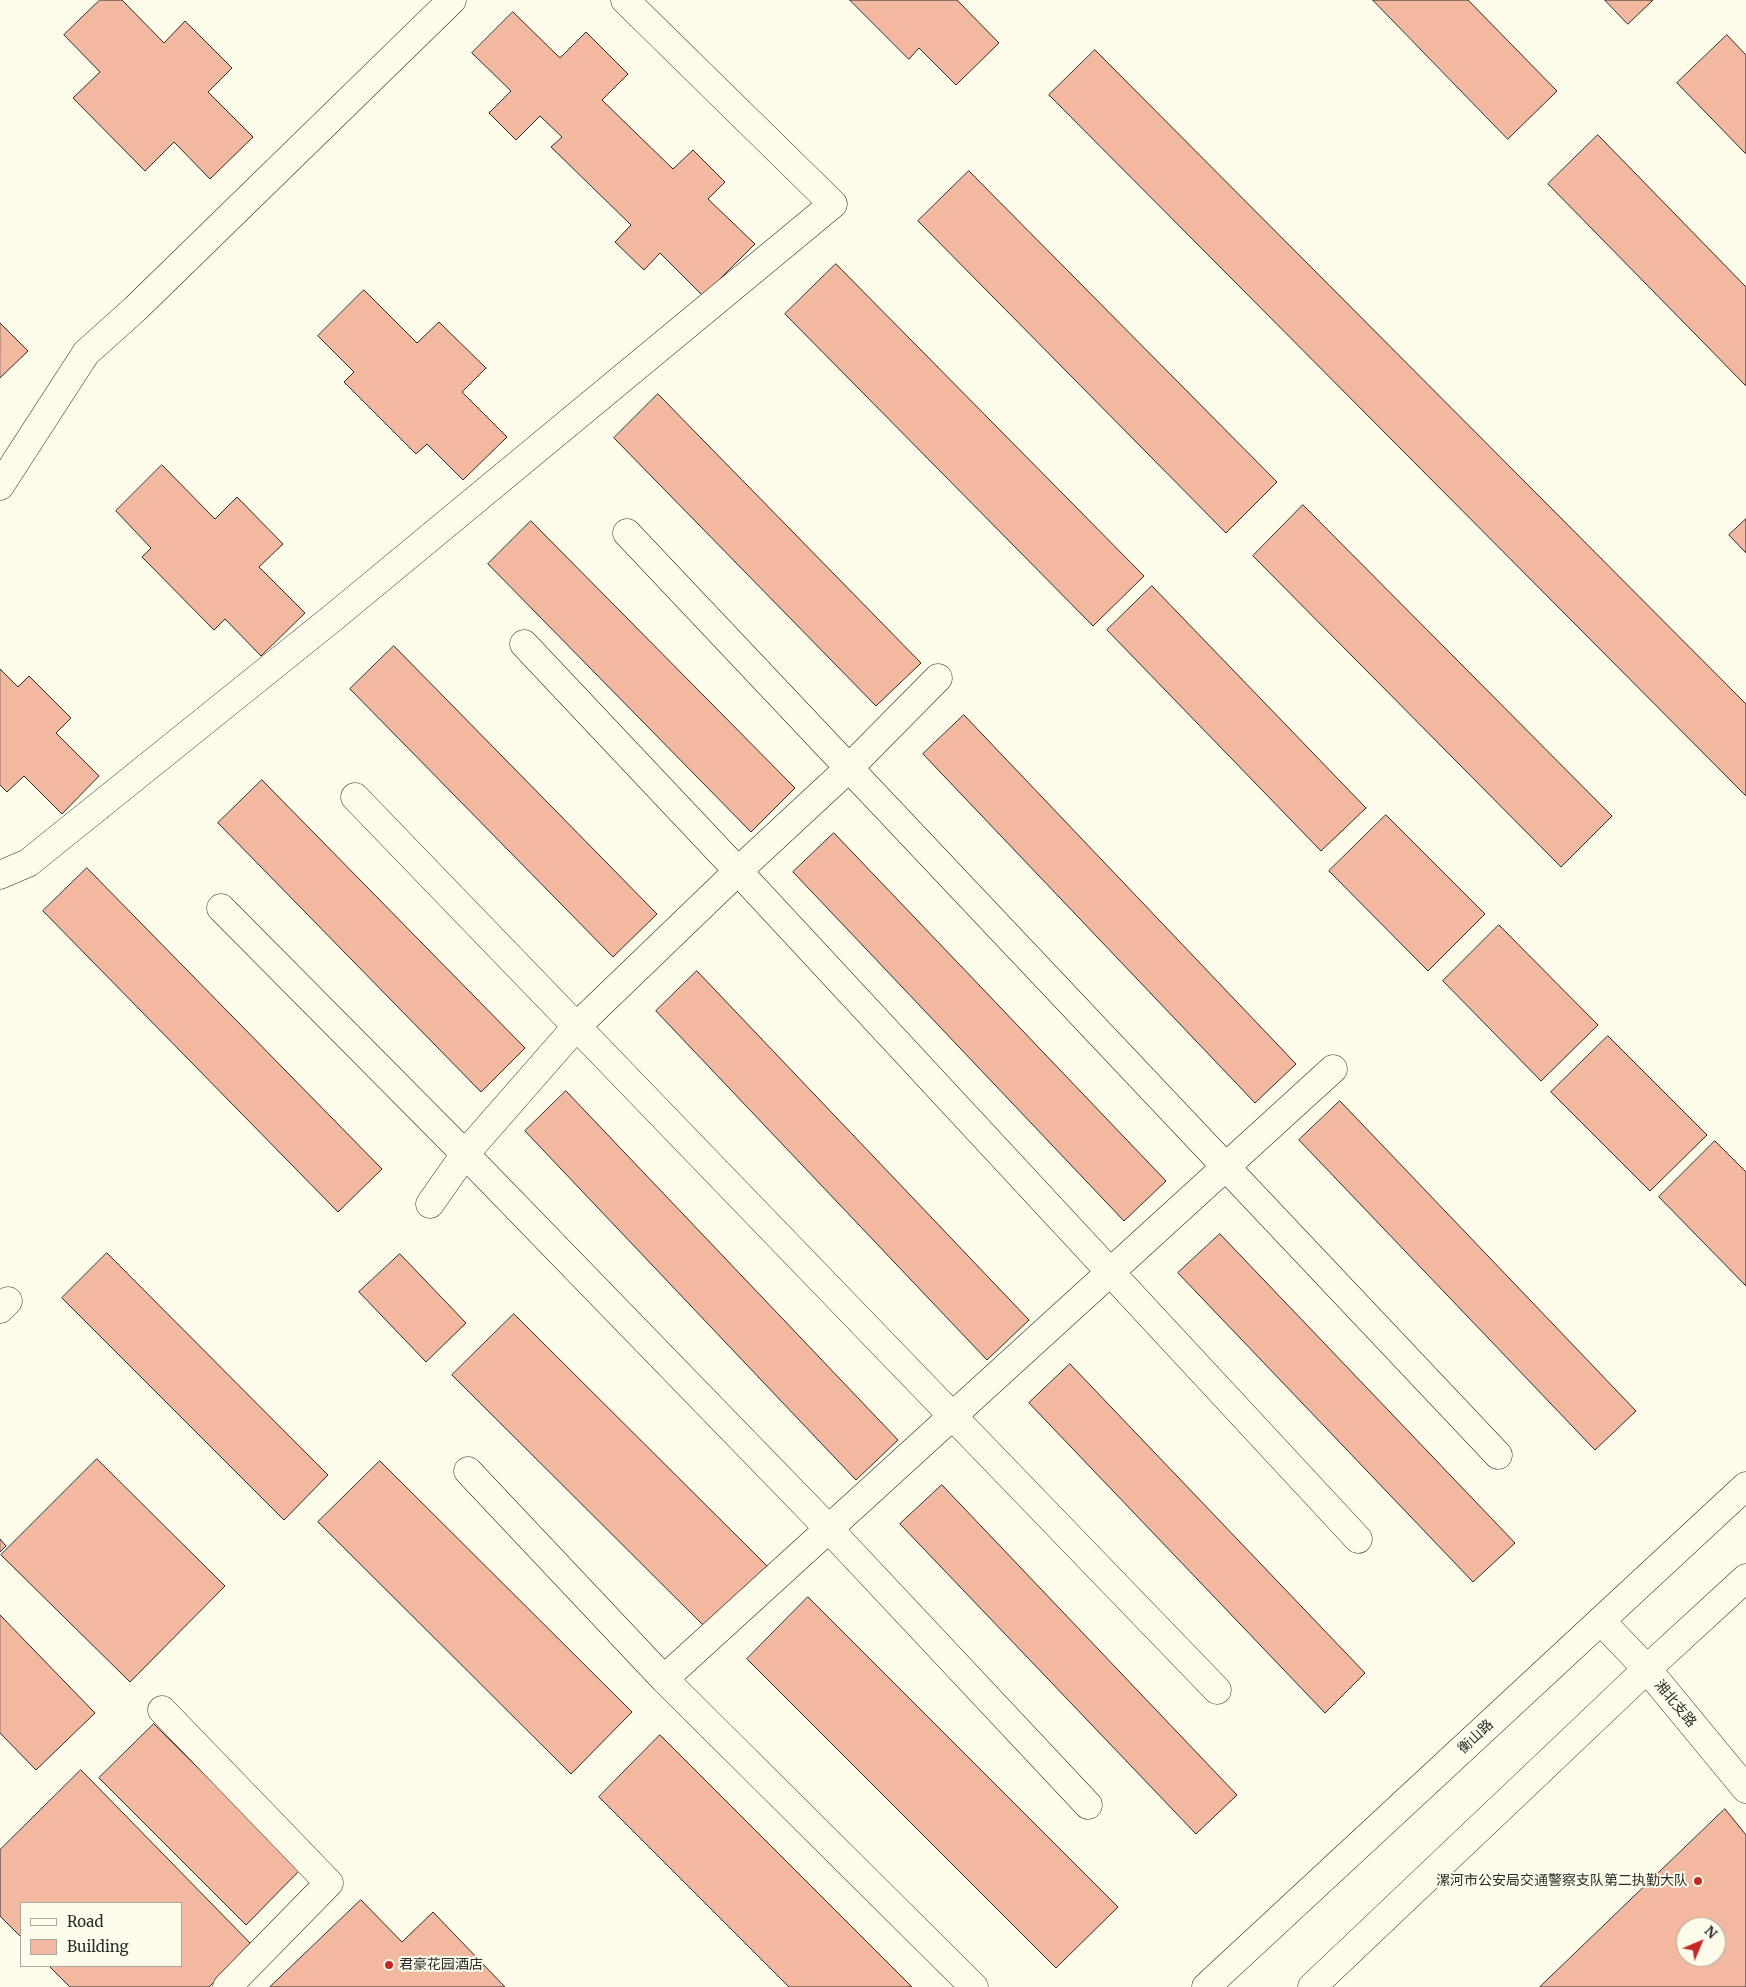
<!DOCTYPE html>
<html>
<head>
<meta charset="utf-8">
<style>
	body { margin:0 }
	#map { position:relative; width:1746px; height:1987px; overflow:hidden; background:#fdfbea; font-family:Merriweather,serif }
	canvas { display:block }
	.legend { position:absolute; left:20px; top:1902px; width:162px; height:65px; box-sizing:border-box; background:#fdfbea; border:1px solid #a9a89e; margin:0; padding:6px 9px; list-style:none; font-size:15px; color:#2b2b2b }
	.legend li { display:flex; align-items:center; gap:10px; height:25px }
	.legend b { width:25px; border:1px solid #a9a89e }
	.north { position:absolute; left:1676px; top:1917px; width:50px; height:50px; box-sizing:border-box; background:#fdfbea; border:1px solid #a9a89e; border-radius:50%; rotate:45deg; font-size:14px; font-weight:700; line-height:20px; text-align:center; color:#2b2b2b }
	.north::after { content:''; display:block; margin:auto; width:18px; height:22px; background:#c62828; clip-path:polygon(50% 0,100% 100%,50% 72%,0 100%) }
</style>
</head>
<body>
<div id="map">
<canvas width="1746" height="1987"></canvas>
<ul class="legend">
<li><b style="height:6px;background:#fdfbea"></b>Road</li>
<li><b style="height:14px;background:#f2b8a0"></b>Building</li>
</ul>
<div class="north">N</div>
</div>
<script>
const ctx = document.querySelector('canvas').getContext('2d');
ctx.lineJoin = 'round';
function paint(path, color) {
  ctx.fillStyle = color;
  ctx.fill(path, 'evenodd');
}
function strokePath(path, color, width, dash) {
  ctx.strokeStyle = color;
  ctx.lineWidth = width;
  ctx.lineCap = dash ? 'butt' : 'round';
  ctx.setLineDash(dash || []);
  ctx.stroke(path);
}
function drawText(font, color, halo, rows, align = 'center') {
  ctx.font = font + ' Merriweather,"Noto Sans SC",serif';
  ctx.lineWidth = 4;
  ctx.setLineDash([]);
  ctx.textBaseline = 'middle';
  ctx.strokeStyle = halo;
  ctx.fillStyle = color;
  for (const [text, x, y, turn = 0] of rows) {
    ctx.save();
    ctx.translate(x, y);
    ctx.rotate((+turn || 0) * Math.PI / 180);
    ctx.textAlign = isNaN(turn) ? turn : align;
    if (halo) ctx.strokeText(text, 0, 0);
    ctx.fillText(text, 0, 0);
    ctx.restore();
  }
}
const building = new Path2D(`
	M100,0H122L164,43L185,21L232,68L208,92L253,137L210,179L174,142L145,171L73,98L100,72L64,35Z
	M850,0H957L999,43L956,85L919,48L909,59Z
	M1373,0H1468L1557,91L1508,139Z
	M1605,0H1653L1628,24Z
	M513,12L560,58L586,32L628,74L602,100L673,169L693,150L725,182L708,199L755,244L703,296L660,253L644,270L615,242L631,225L551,147L562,137L540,116L516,140L489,113L511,91L472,53Z
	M1727,35L1746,55V154L1677,83Z
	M1095,50L1746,704V796L1049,95Z
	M1598,135L1746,287V386L1548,184Z
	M969,171L1277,482L1226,533L918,221Z
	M836,264L1144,576L1093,626L785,314Z
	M364,290L417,343L439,322L486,368L462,392L507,437L463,480L427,444L416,454L344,382L354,372L318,336Z
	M0,323L28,351L0,378Z
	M658,394L921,663L876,706L614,438Z
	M162,465L215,519L237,497L283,544L259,567L305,613L261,656L225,619L214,630L142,557L151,548L116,511Z
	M1303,505L1612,816L1561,867L1253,556Z
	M1746,519V553L1729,535Z
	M531,521L795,788L751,832L488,564Z
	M1152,586L1366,808L1321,851L1107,630Z
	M394,646L657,914L613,957L350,689Z
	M0,669L18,687L29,676L71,718L56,733L99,776L62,814L24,776L7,792L0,785Z
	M964,715L1296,1064L1255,1103L923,754Z
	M262,780L525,1048L481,1092L218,823Z
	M1386,815L1485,914L1428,971L1329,871Z
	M834,833L1166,1181L1124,1221L793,872Z
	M87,868L382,1169L338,1212L43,911Z
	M1499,925L1598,1025L1541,1081L1443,981Z
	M697,971L1029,1320L987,1360L656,1011Z
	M1608,1036L1707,1135L1650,1191L1551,1092Z
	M566,1091L898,1440L856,1480L525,1131Z
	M1340,1101L1636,1411L1595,1450L1299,1140Z
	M1715,1141L1746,1172V1286L1659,1197Z
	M1220,1234L1515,1543L1473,1582L1178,1273Z
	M107,1253L328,1475L284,1520L62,1298Z
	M400,1254L466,1323L426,1362L359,1292Z
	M514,1314L767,1566L705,1627L452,1375Z
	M1070,1364L1365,1673L1325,1713L1029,1403Z
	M97,1459L225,1586L130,1682L1,1555Z
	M380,1461L632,1712L571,1774L318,1522Z
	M942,1485L1237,1795L1196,1834L900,1524Z
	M0,1539L6,1546L0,1552Z
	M808,1597L1118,1907L1056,1968L747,1659Z
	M0,1615L95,1713L36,1770L0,1733Z
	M154,1724L300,1870L246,1925L99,1778Z
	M660,1735L912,1987H789L599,1797Z
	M81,1770L252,1945L209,1987H70L49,1966H181V1903H21V1937L0,1916V1850Z
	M1725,1809L1746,1835V1987H1540ZM1686,1927H1716V1957H1686Z
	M361,1900L402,1942L433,1912L505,1987H270Z`);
const minor = new Path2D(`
	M0,486L86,353L135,309L452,0
	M627,533L1498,1455
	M524,644L738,871L1358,1539
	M355,797L1217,1690
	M0,875L28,863L335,616L833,204L625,0
	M221,908L465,1154L829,1529L1088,1805
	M430,1204L465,1154L576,1027L738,871L849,768L938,678
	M0,1309L8,1301
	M468,1471L664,1679
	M1601,1621L1647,1669L1746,1789
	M162,1710L329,1883L227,1987
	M974,1987L664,1679L1333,1069
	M1206,1987L1746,1486
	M1312,1987L1647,1669L1746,1578`);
const markers = [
	[1698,1881,5,"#c62828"],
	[389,1965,5,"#c62828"]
];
const streetNames = [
	["湘北支路",1675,1704,50],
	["衡山路",1476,1737,-43]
];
const poiNames = [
	["漯河市公安局交通警察支队第二执勤大队",1688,1881],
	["君豪花园酒店",399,1965,"left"]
];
paint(building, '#f2b8a0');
strokePath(building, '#2b2b2b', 1);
strokePath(minor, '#2b2b2b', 29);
strokePath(minor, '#fdfbea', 28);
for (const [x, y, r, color] of markers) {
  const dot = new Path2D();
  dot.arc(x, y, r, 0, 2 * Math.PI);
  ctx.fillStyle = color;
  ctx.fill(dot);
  strokePath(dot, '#fdfbea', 2);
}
drawText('14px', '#2b2b2b', '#fdfbea', streetNames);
drawText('14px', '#2b2b2b', '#fdfbea', poiNames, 'right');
</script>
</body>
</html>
